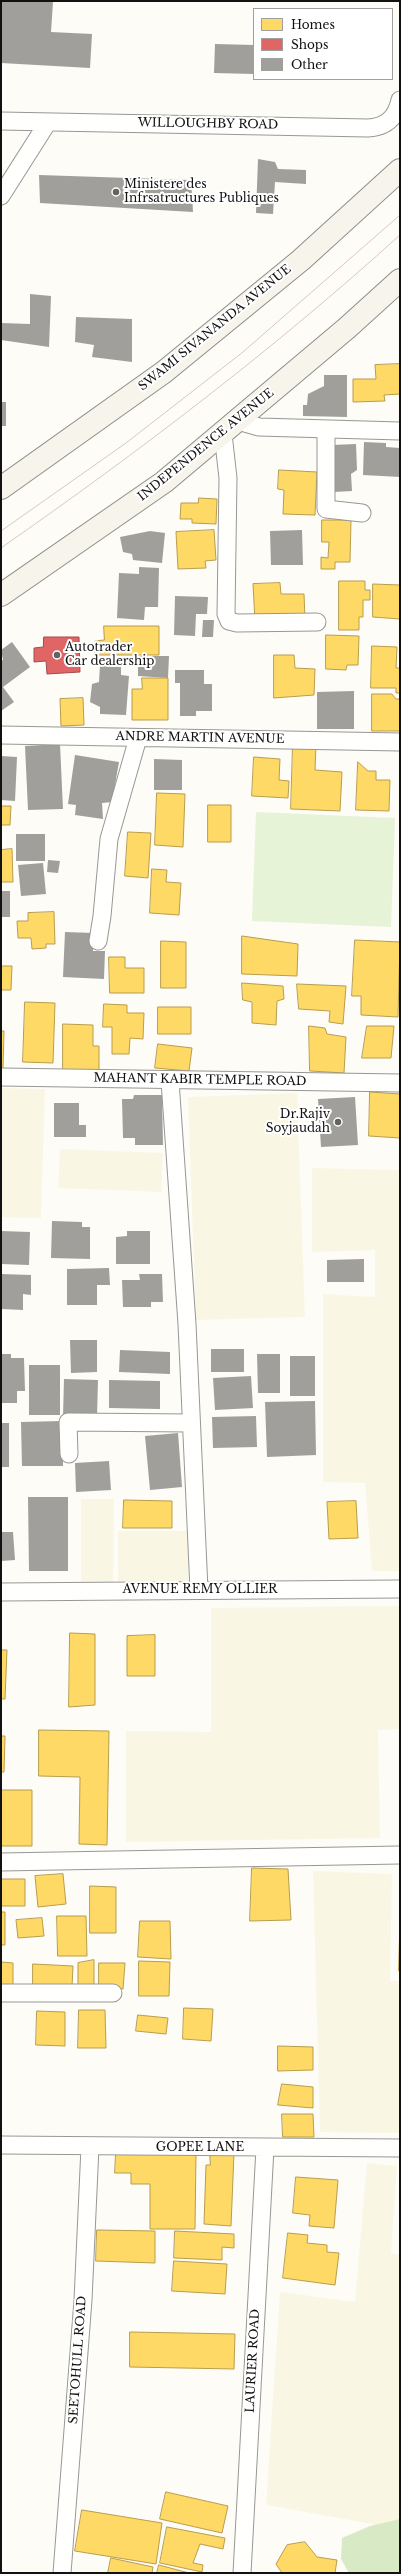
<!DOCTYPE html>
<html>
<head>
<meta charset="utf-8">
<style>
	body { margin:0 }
	#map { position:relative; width:401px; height:2574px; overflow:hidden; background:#fdfcf7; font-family:"Libre Baskerville",serif }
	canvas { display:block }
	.frame { position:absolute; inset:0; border:2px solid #111; pointer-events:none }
	.legend { position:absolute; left:253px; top:8px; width:140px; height:72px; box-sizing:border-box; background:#fff; border:1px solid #a0a0a0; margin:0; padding:5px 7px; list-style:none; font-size:12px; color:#111 }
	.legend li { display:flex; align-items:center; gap:8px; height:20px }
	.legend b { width:20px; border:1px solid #a0a0a0 }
</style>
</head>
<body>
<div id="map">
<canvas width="401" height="2574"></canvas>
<div class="frame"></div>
<ul class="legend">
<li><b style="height:11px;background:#ffd966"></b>Homes</li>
<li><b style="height:11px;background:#e06666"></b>Shops</li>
<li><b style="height:11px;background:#a19f9c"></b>Other</li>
</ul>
</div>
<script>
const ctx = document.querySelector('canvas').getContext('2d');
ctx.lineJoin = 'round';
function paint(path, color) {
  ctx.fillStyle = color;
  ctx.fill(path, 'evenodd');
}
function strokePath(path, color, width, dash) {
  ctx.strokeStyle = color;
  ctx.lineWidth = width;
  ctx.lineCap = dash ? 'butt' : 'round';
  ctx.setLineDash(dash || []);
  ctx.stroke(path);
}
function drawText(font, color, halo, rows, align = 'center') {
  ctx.font = font + ' "Libre Baskerville",serif';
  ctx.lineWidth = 4;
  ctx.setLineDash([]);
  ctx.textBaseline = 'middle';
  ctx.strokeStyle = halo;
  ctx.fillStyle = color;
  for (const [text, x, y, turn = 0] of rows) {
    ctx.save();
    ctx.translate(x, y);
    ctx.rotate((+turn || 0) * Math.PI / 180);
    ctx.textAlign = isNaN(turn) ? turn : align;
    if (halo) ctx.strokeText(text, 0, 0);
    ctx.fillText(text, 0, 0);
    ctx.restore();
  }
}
const farmland = new Path2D(`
	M1,1088L45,1089L41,1218L1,1217Z
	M297,1093L305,1317L196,1320L188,1097Z
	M60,1149L163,1153L161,1192L58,1188Z
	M312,1168L400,1170V1571H372L365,1483L323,1482V1294L375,1297V1250L312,1252Z
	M81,1499H114L113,1582H81Z
	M118,1531H188V1582L118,1581Z
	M400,1606V1729L378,1730L380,1838L126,1842V1731L211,1732V1608Z
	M313,1871L392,1874L390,1981H400V2133L320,2132Z
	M367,2163L397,2166L391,2253L400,2255V2529L266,2505L280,2292L355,2302Z`);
const green = new Path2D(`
	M256,812L395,818L391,927L252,921Z`);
const forest = new Path2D(`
	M400,2519V2573H349L341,2559L342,2538L370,2526Z`);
const homes = new Path2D(`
	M400,364V394L384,395L385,401L353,402V379H376L375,365Z
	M279,470L317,472L315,515L283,514L284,490L278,489Z
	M199,498L217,499L216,524L192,523V519H180L181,503H198Z
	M322,520H351L350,562H335V569H321V557L328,558L329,542H322Z
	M214,530L216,560L205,561L206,568L178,569L176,532Z
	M339,581H365V590H370V600H363V617H359V630H339Z
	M280,583L281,594H304L305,619L255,621L253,584Z
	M373,584L400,585V619L373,617Z
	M104,626H159V655H95V641L104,640Z
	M326,635L359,636L358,665H347L346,670L326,669Z
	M372,646L397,647L396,668H400V693H396V688H371Z
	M274,655H294L295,668L315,669L314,695L274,698Z
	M142,678H168V720H132V689H142Z
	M372,694H392L396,699H400V731H372Z
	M83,698L84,725L61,726L60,699Z
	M293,744L316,745L315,770L342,772L340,811L291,809Z
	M254,757L280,759L279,780L289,781L288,798L252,796Z
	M358,762L368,771H376V780H390L389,811L356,810Z
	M157,793L185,794L183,847L155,845Z
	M208,805H231V842H208Z
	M1,806H11L10,825H1Z
	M128,832L151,833L148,878L125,876Z
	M12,849L13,882H1V850Z
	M152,869L167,870L166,882L181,883L179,915L150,913Z
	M54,912L55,944H46V948L32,949L31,938H18L17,921H28V913Z
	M242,936L298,944L297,976L242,974Z
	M355,940L400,942L398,1017L361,1015V996H352Z
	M161,941L186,942V988H161Z
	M109,957H125V968H144V993H110Z
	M1,966H12L11,990H1Z
	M242,983L283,986L284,999L277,1001L276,1025L252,1023V1002L243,1000Z
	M297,984L346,986L343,1024L329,1022L330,1011L299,1009Z
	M25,1002L55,1003L53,1063L23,1062Z
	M104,1004L127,1005V1013H144L143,1039L130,1038L129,1054H112V1027H103Z
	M158,1007H191V1034H158Z
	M63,1024L93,1025V1046H99V1075H63Z
	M309,1026L325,1028L327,1034L346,1037L344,1073L310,1071Z
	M367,1026H394L391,1058H362Z
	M1,1031H4L3,1070H1Z
	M158,1044L192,1048L189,1071L155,1068Z
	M370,1092L400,1094V1138L369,1136Z
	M124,1500L172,1501V1528H123Z
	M356,1501L358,1538L329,1539L327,1502Z
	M70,1633L95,1634V1705L69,1707Z
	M155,1635V1676H127V1636Z
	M1,1650H7L5,1699H1Z
	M39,1730L109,1731L107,1845L79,1844L80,1777L39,1776Z
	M1,1736H5L4,1772H1Z
	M1,1790H32V1846H1Z
	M252,1868L288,1869L291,1920L250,1921Z
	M63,1874L66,1904L38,1907L35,1876Z
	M1,1879H25V1906H1Z
	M90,1886L116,1887V1933H90Z
	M1,1912H5V1945H1Z
	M57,1916H86L87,1956H58Z
	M42,1918L44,1936L18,1938L16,1920Z
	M400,1918V1971H399Z
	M140,1921H170L171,1959L138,1957Z
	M94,1960V1988H78V1963Z
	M139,1961L170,1962L169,1996H139Z
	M1,1962L13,1963V1989H1Z
	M99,1963H125L123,1989L99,1988Z
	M33,1964L73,1966L72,1987H33Z
	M184,2008L213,2009L211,2041L183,2039Z
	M79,2010H105L106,2048H78Z
	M37,2011L65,2012V2046L36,2045Z
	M138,2015L168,2018L166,2034L136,2031Z
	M278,2046L313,2047V2070L278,2071Z
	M282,2084L313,2087V2108L278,2105Z
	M282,2114H313L314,2137H283Z
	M210,2152L234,2153L231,2226L204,2224L206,2165H210Z
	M116,2153L196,2154L195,2229H150V2184H131V2173H115Z
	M296,2177L338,2180L334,2228L309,2226L310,2215L293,2213Z
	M97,2230L155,2231V2263L96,2261Z
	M175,2231L234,2234V2248L222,2247V2260L174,2258Z
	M288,2233L308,2235L307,2243L327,2245V2252L339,2253L335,2285L283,2278Z
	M174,2261L227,2264L225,2294L172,2291Z
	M130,2332L235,2334L234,2369L130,2367Z
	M166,2492L228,2506L222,2533L160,2519Z
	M82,2510L162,2523L156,2564L75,2551Z
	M167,2527L225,2538L223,2549L200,2544L193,2563L203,2565L202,2572L160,2563Z
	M305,2542L317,2557L337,2560L335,2573H282L276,2564L287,2545Z
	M111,2558L153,2567L152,2573H108Z
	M159,2565L189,2573H157Z`);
const shops = new Path2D(`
	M44,637H79L80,672L47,674L46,661L34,662V648L43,647Z`);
const building = new Path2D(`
	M2,1L53,2L51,32L92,34L90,68L1,63Z
	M215,44L254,45V74L214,73Z
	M258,159L275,162L278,169L306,170V184L275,182L273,214L256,213Z
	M39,175L191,180L193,212L40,203Z
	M30,294L51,296L49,347L1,340V323L30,324Z
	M76,317L132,319V362L92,357L94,345L75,342Z
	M324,375H347V417L303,416V405H307L308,394L324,386Z
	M1,402H6V426H1Z
	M364,442L386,443V447L400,448V477L363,475Z
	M356,444L357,470L351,474L352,491L334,492L332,445Z
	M302,530L303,565H271L270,531Z
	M150,531L165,533L162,563L133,560L132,554L123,552L120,537Z
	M139,567L159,568L158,607H145L144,620L117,618L119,573L139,574Z
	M175,596L208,597L207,614H196L195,636L174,635Z
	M203,620H214L213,637H202Z
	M12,642L30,667L3,687L14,702L1,711V661L3,660L1,650Z
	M138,656H169L168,678L138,676Z
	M100,665L121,667V675L129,676L126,715L100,714V707L90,702L92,684L99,682Z
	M175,670H204V684H212V711H196V716H180V683H175Z
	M354,691V729H317V692Z
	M60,744L63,809L28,810L25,746Z
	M75,755L119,762L112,802L102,803L103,819L75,815L76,805L68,804Z
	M1,756L17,757L15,801L1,800Z
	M154,759L182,760V790H154Z
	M16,834H45V861H16Z
	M48,860L60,861L58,873L47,872Z
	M43,863L46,894L21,896L18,865Z
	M1,891H10V917H1Z
	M65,932L94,933L93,951H105L104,979L63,977Z
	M134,1095H162L163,1145H135V1138H123L122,1099H133Z
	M355,1097L358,1145L321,1147L318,1099Z
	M54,1103H79V1125H86V1137H54Z
	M52,1221L82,1222V1227H90V1259L51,1258Z
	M1,1231L30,1232L29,1265L1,1264Z
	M127,1231H150V1264H116V1237L127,1236Z
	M364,1259V1282H327V1260Z
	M109,1268L110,1285H97V1305H67V1269Z
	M1,1274L31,1275V1295L23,1294V1310L1,1309Z
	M139,1274H162L163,1302H151V1307H123L122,1280H140Z
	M70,1340H97V1372L71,1373Z
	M211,1349H244V1372H211Z
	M120,1350L170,1352V1374L119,1372Z
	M1,1354H11V1358H24L25,1391H17V1403H1Z
	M257,1354H280V1393H258Z
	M290,1356H315V1396H290Z
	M29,1365H60V1415H29Z
	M251,1376L253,1408L215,1410L213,1378Z
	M64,1379L98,1380L97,1417H63Z
	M109,1380L160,1381V1409L109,1408Z
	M315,1401L316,1455L267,1457L265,1402Z
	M256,1416L257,1447L213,1448L212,1417Z
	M62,1421L63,1466H22L21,1422Z
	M1,1423H9V1467H1Z
	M178,1433L182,1487L150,1490L145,1436Z
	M109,1461L111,1490L76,1492L75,1463Z
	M28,1497H68V1571H29Z
	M1,1532H13L15,1560L1,1561Z`);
const street = new Path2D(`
	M1,121L368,128C386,127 396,118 400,100
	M1,196L48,122
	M238,421L259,427L400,431
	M326,429V509L362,513
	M223,434L228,478L226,614L229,621L237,623L317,622
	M1,735L400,742
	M98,941L102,916L109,839L138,738
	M1,1077L400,1083
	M170,1081L187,1324L199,1590
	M69,1454L68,1422L191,1423
	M1,1592L400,1589
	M1,1862L400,1855
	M1,1993H113
	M1,2145L400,2148
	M62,2573L83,2300L90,2147
	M242,2573L265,2148`);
const secondary = new Path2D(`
	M1,488L164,372L301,260L400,170
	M1,595L164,482L347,328L400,280`);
const tram = new Path2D(`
	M1,531L126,443L243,352L400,215
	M1,548C140,451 274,349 400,235`);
const markers = [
	[116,192,4,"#646362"],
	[57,655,4,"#646362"],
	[338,1122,4,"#646362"]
];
const streetNames = [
	["WILLOUGHBY ROAD",208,124,1],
	["SWAMI SIVANANDA AVENUE",215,328,-39],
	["INDEPENDENCE AVENUE",206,445,-39],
	["ANDRE MARTIN AVENUE",200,738,1],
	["MAHANT KABIR TEMPLE ROAD",200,1080,1],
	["AVENUE REMY OLLIER",200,1590],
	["GOPEE LANE",200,2148],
	["SEETOHULL ROAD",78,2360,-86],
	["LAURIER ROAD",253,2361,-87]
];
const poiNames = [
	["Ministere des",124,185],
	["Infrsatructures Publiques",124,199],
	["Autotrader",65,648],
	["Car dealership",65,662],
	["Dr.Rajiv",330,1115,"right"],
	["Soyjaudah",330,1129,"right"]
];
paint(farmland, '#f9f7e4');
paint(green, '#e7f3d7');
paint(forest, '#d8eac5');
paint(homes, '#ffd966');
strokePath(homes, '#b89d4c', 1);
paint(shops, '#e06666');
strokePath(shops, '#a24c4c', 1);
paint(building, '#a19f9c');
strokePath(street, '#979795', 19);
strokePath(secondary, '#8e8d8b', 24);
strokePath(street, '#fffffe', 17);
strokePath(secondary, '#f6f4eb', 22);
strokePath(tram, '#d9c6c7', 1);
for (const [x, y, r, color] of markers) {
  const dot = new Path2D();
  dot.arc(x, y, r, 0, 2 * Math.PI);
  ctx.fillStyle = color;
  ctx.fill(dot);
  strokePath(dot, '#fff', 1.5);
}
drawText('12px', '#111', '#fff', streetNames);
drawText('12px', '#111', '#fff', poiNames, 'left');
</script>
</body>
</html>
